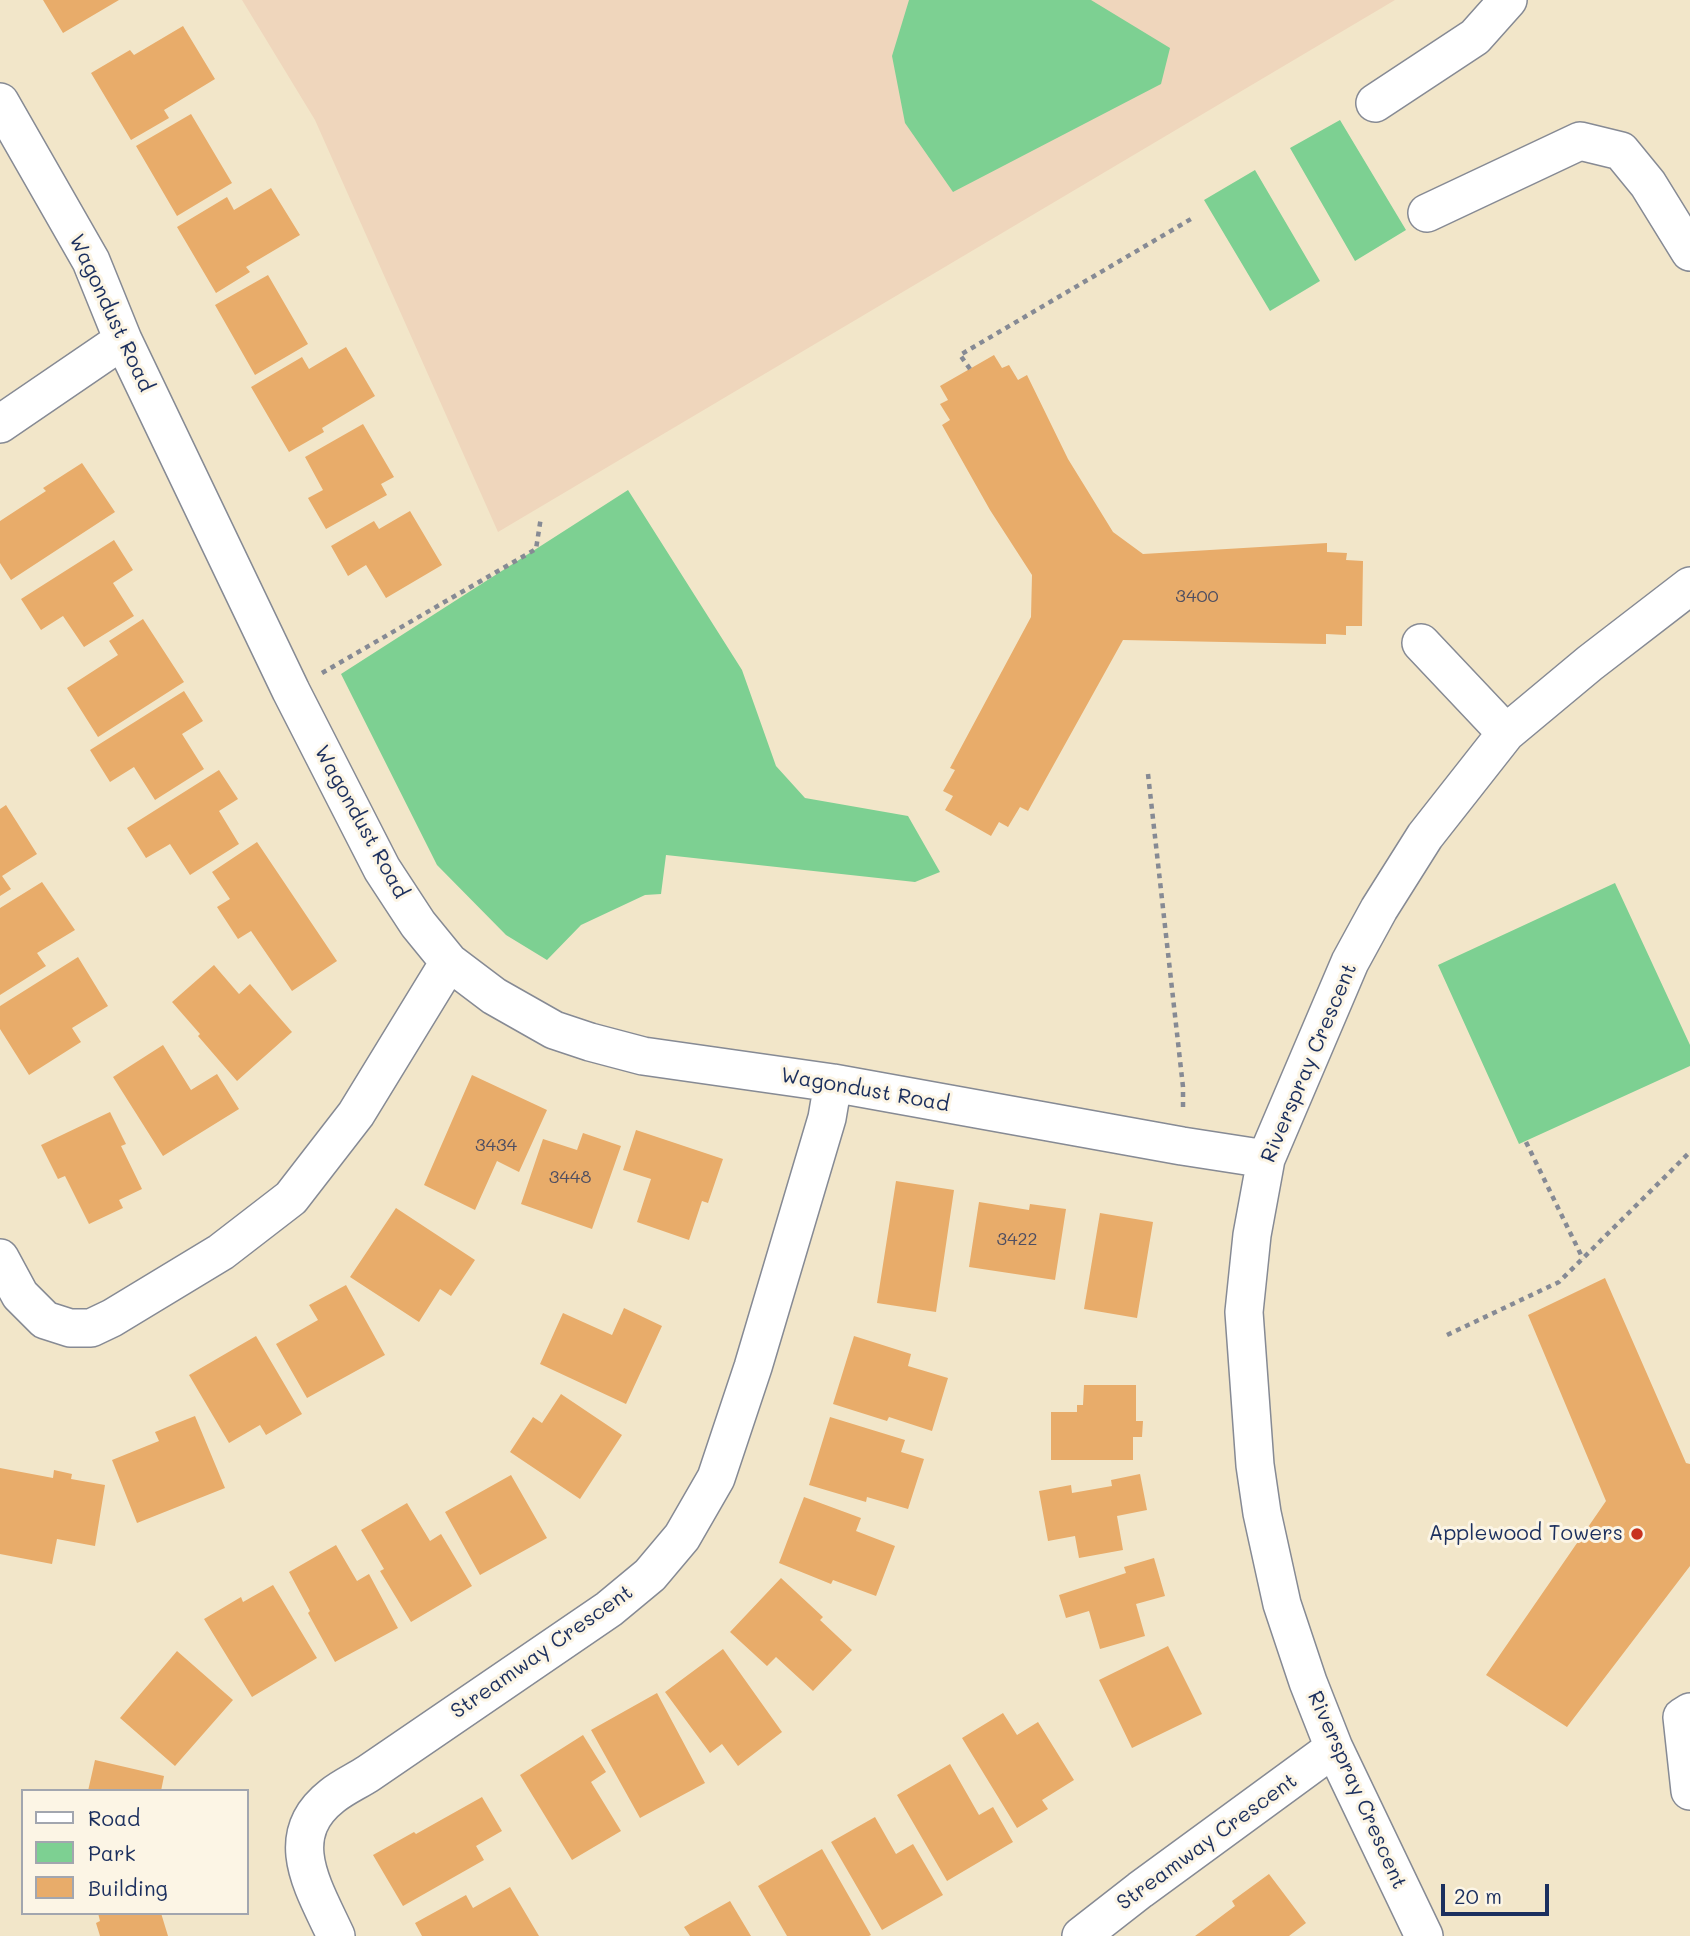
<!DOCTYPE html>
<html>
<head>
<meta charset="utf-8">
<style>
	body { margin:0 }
	#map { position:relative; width:1690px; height:1936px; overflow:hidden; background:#f2e6c9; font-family:Mali,sans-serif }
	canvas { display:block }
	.legend { position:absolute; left:21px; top:1789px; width:228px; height:126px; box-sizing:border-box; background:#fcf5e5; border:2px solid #a2a6af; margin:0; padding:9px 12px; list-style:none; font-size:21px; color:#1b2f5e }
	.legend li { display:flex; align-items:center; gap:14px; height:35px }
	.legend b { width:35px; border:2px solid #a2a6af }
	.scale { position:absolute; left:1441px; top:1884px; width:108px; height:32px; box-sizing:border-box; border:4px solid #1b2f5e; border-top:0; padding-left:9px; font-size:21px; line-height:24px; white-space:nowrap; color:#1b2f5e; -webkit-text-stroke:5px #fcf5e5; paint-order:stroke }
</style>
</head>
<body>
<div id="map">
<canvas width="1690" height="1936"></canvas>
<ul class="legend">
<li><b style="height:9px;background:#fff"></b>Road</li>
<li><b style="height:19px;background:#7dd092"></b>Park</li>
<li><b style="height:19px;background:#e8ac6a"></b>Building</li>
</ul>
<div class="scale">20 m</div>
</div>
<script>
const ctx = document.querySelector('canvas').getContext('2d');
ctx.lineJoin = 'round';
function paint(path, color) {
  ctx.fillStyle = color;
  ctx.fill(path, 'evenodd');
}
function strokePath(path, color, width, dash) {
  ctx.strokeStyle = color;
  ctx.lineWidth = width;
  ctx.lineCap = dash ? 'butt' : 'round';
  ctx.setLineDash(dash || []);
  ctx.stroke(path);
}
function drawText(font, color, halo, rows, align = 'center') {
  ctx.font = font + ' Mali,sans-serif';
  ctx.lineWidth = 6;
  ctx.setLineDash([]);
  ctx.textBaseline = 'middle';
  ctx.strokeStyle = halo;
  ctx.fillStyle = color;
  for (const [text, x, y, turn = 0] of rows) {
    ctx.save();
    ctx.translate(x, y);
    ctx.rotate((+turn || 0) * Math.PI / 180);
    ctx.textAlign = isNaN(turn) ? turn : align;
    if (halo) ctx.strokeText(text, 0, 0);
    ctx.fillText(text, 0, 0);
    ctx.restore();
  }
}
const built = new Path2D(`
	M242,0H1395L498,532L315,120Z`);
const green = new Path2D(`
	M909,0H1091L1170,48L1161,84L953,192L905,123L892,56Z
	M1340,120L1406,230L1355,261L1290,148Z
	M1255,170L1320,281L1270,311L1204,200Z
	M628,490L742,670L776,766L805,798L908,816L940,872L915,882L666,855L661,894L645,895L581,925L547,960L506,935L437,865L341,674Z
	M1615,883L1690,1045V1066L1519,1144L1438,965Z`);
const building = new Path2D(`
	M43,0H119L63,33Z
	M183,26L215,79L164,110L169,118L131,140L91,73L130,50L134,55Z
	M191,114L232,183L177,216L136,146Z
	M271,188L300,235L246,267L250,272L216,293L177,227L227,197L234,210Z
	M268,275L308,344L255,375L215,305Z
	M346,347L375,396L322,428L324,432L289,452L251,387L302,357L309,369Z
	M994,355L1002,368L1009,365L1018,380L1027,375L1068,459L1113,532L1143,554L1327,543V552L1347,553L1346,560L1363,561L1362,626H1346V635L1326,634V644L1123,640L1028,811L1020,807L1008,827L999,822L991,836L945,810L953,796L943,791L955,770L950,768L1031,617L1032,575L990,510L942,425L950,420L940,404L948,400L940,386Z
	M363,424L394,477L381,484L387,495L326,529L308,498L323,490L305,457Z
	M82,463L115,512L11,580L0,563V521L46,491L43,488Z
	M410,511L442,565L386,598L366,565L348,576L331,546L374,521L379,529Z
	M114,540L133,570L113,583L134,616L84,647L63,616L41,630L21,599Z
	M143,619L184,682L98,737L67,688L118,655L109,641Z
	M184,691L203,721L182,734L204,769L155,800L134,767L110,782L90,750Z
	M219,770L238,799L219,811L239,844L190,875L170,844L146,858L127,828Z
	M6,805L37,854L2,876L11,889L0,896V809Z
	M257,842L337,961L292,991L251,931L238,939L217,907L230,899L212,872Z
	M42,882L75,930L37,953L46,966L0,995V908Z
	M78,957L108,1006L72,1028L81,1042L29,1075L0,1029V1006Z
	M214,965L239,994L250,984L292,1032L237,1081L198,1036L200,1034L172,1002Z
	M163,1045L191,1090L217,1074L239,1109L163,1156L113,1077Z
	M472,1075L547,1110L519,1172L497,1161L475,1210L424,1185Z
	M110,1112L126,1144L121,1146L142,1189L119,1200L123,1208L89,1224L65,1176L58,1179L41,1145Z
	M636,1130L723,1159L708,1203L702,1201L689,1240L637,1222L651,1179L623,1170Z
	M583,1133L621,1146L592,1229L521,1204L543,1139L577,1150Z
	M896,1181L954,1190L936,1312L877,1303Z
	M979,1202L1029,1210L1030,1204L1066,1209L1055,1280L969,1267Z
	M396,1208L475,1260L451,1296L440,1289L419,1322L350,1277Z
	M1100,1213L1153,1222L1137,1318L1084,1309Z
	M1605,1278L1686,1463L1690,1464V1566L1567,1727L1486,1675L1606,1501L1528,1315Z
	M346,1285L385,1355L307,1398L276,1344L318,1320L309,1305Z
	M624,1308L662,1326L626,1404L540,1364L563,1313L612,1335Z
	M256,1336L302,1414L266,1435L260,1425L229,1443L189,1375Z
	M854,1336L911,1354L908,1366L948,1378L932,1431L889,1417L887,1421L833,1404Z
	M1084,1385H1136V1421H1143L1142,1437H1133V1460H1051V1412H1077V1405H1083Z
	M561,1394L622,1435L580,1499L510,1452L533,1417L542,1423Z
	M195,1416L225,1488L137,1523L112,1460L159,1441L155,1432Z
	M830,1417L905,1440L901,1452L924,1459L908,1509L867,1497L866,1502L809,1485Z
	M0,1468L53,1478L54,1470L72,1474L71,1479L105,1485L95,1546L57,1539L52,1564L0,1554Z
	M1140,1474L1147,1510L1117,1516L1123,1550L1079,1558L1075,1536L1048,1541L1039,1491L1071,1485L1072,1493L1112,1486L1111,1480Z
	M511,1475L547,1538L480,1575L445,1512Z
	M804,1497L861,1518L856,1531L895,1546L876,1596L833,1580L831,1584L779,1563Z
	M407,1503L430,1541L441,1534L472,1586L411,1622L380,1571L384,1569L361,1530Z
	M336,1545L357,1581L369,1574L398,1628L335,1662L308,1613L310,1611L289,1572Z
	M1154,1558L1165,1596L1136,1604L1145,1636L1100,1649L1089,1611L1066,1618L1059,1595L1126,1573L1124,1567Z
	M781,1578L823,1617L820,1620L852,1650L813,1691L776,1657L767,1666L730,1632Z
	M273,1585L317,1658L252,1697L204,1619L241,1597L243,1602Z
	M1168,1646L1202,1714L1132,1748L1099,1680Z
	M723,1649L782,1732L738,1766L722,1744L710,1753L665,1692Z
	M177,1651L233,1700L175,1766L120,1718Z
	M657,1693L705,1783L640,1818L591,1730Z
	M1003,1713L1017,1735L1038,1722L1074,1780L1042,1800L1048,1809L1017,1828L962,1738Z
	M583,1735L606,1772L591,1782L621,1831L572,1860L520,1775Z
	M95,1760L164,1776L161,1791H88Z
	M950,1764L979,1815L993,1807L1013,1842L947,1881L897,1795Z
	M482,1797L502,1831L476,1846L484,1860L403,1906L373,1855L414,1832L416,1834Z
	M875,1817L896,1854L913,1844L943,1895L882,1930L831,1842Z
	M822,1849L871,1935L869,1936H787L758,1886Z
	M1269,1874L1306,1923L1289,1936H1195L1235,1906L1232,1901Z
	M510,1887L539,1936H422L415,1923L466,1895L473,1908Z
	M730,1901L751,1936H690L684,1927Z
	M98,1913H161L168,1936H100L96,1923L100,1921Z`);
const path = new Path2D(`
	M970,369L960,355L1191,219
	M322,673L536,549L541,517
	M1148,774L1183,1087V1110
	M1526,1142L1583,1259
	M1447,1335L1559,1282L1690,1152`);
const minor = new Path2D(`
	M0,102L91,261L123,340L291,691L382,869L418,924L449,962L494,996L554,1030L590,1042L643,1056L833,1083L1182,1146L1266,1159
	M1375,103L1475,37L1508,0
	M1427,213L1580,141L1621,151L1648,184L1690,252
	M0,424L123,340
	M1421,643L1506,733
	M0,1258L20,1295L45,1320L70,1328H91L112,1318L221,1252L291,1198L356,1114L449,962
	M1690,1712L1682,1717L1690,1791
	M336,1936C314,1888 280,1837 332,1796C343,1787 357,1781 369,1773L609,1609L650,1575L682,1537L716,1478L753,1367L827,1118L833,1083
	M1081,1936L1140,1890L1334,1748
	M1424,1936L1334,1748L1308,1682L1282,1604L1262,1513L1255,1465L1244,1312L1252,1235L1266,1159L1350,962L1379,909L1425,836L1506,733L1590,663L1690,586`);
const markers = [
	[1637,1534,7,"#c8321e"]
];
const numberNames = [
	["3400",1197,596],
	["3434",496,1145],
	["3448",570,1177],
	["3422",1017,1239]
];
const streetNames = [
	["Wagondust Road",111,313,65],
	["Wagondust Road",361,822,61],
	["Riverspray Crescent",1309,1063,-67],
	["Wagondust Road",865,1090,10],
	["Streamway Crescent",542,1652,-35],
	["Riverspray Crescent",1357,1790,66],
	["Streamway Crescent",1207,1842,-36]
];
const poiNames = [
	["Applewood Towers",1623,1534]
];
paint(built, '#efd6bc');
paint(green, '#7dd092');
paint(building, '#e8ac6a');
strokePath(minor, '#868a94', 40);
strokePath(path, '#868a94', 4.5, [5, 5]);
strokePath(minor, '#fff', 37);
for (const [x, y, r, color] of markers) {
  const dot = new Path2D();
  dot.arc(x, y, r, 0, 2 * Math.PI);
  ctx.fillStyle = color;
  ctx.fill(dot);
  strokePath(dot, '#fcf5e5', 2.5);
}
drawText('18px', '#4e4e61', null, numberNames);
drawText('21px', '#1b2f5e', '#fcf5e5', streetNames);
drawText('21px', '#1b2f5e', '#fcf5e5', poiNames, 'right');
</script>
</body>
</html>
